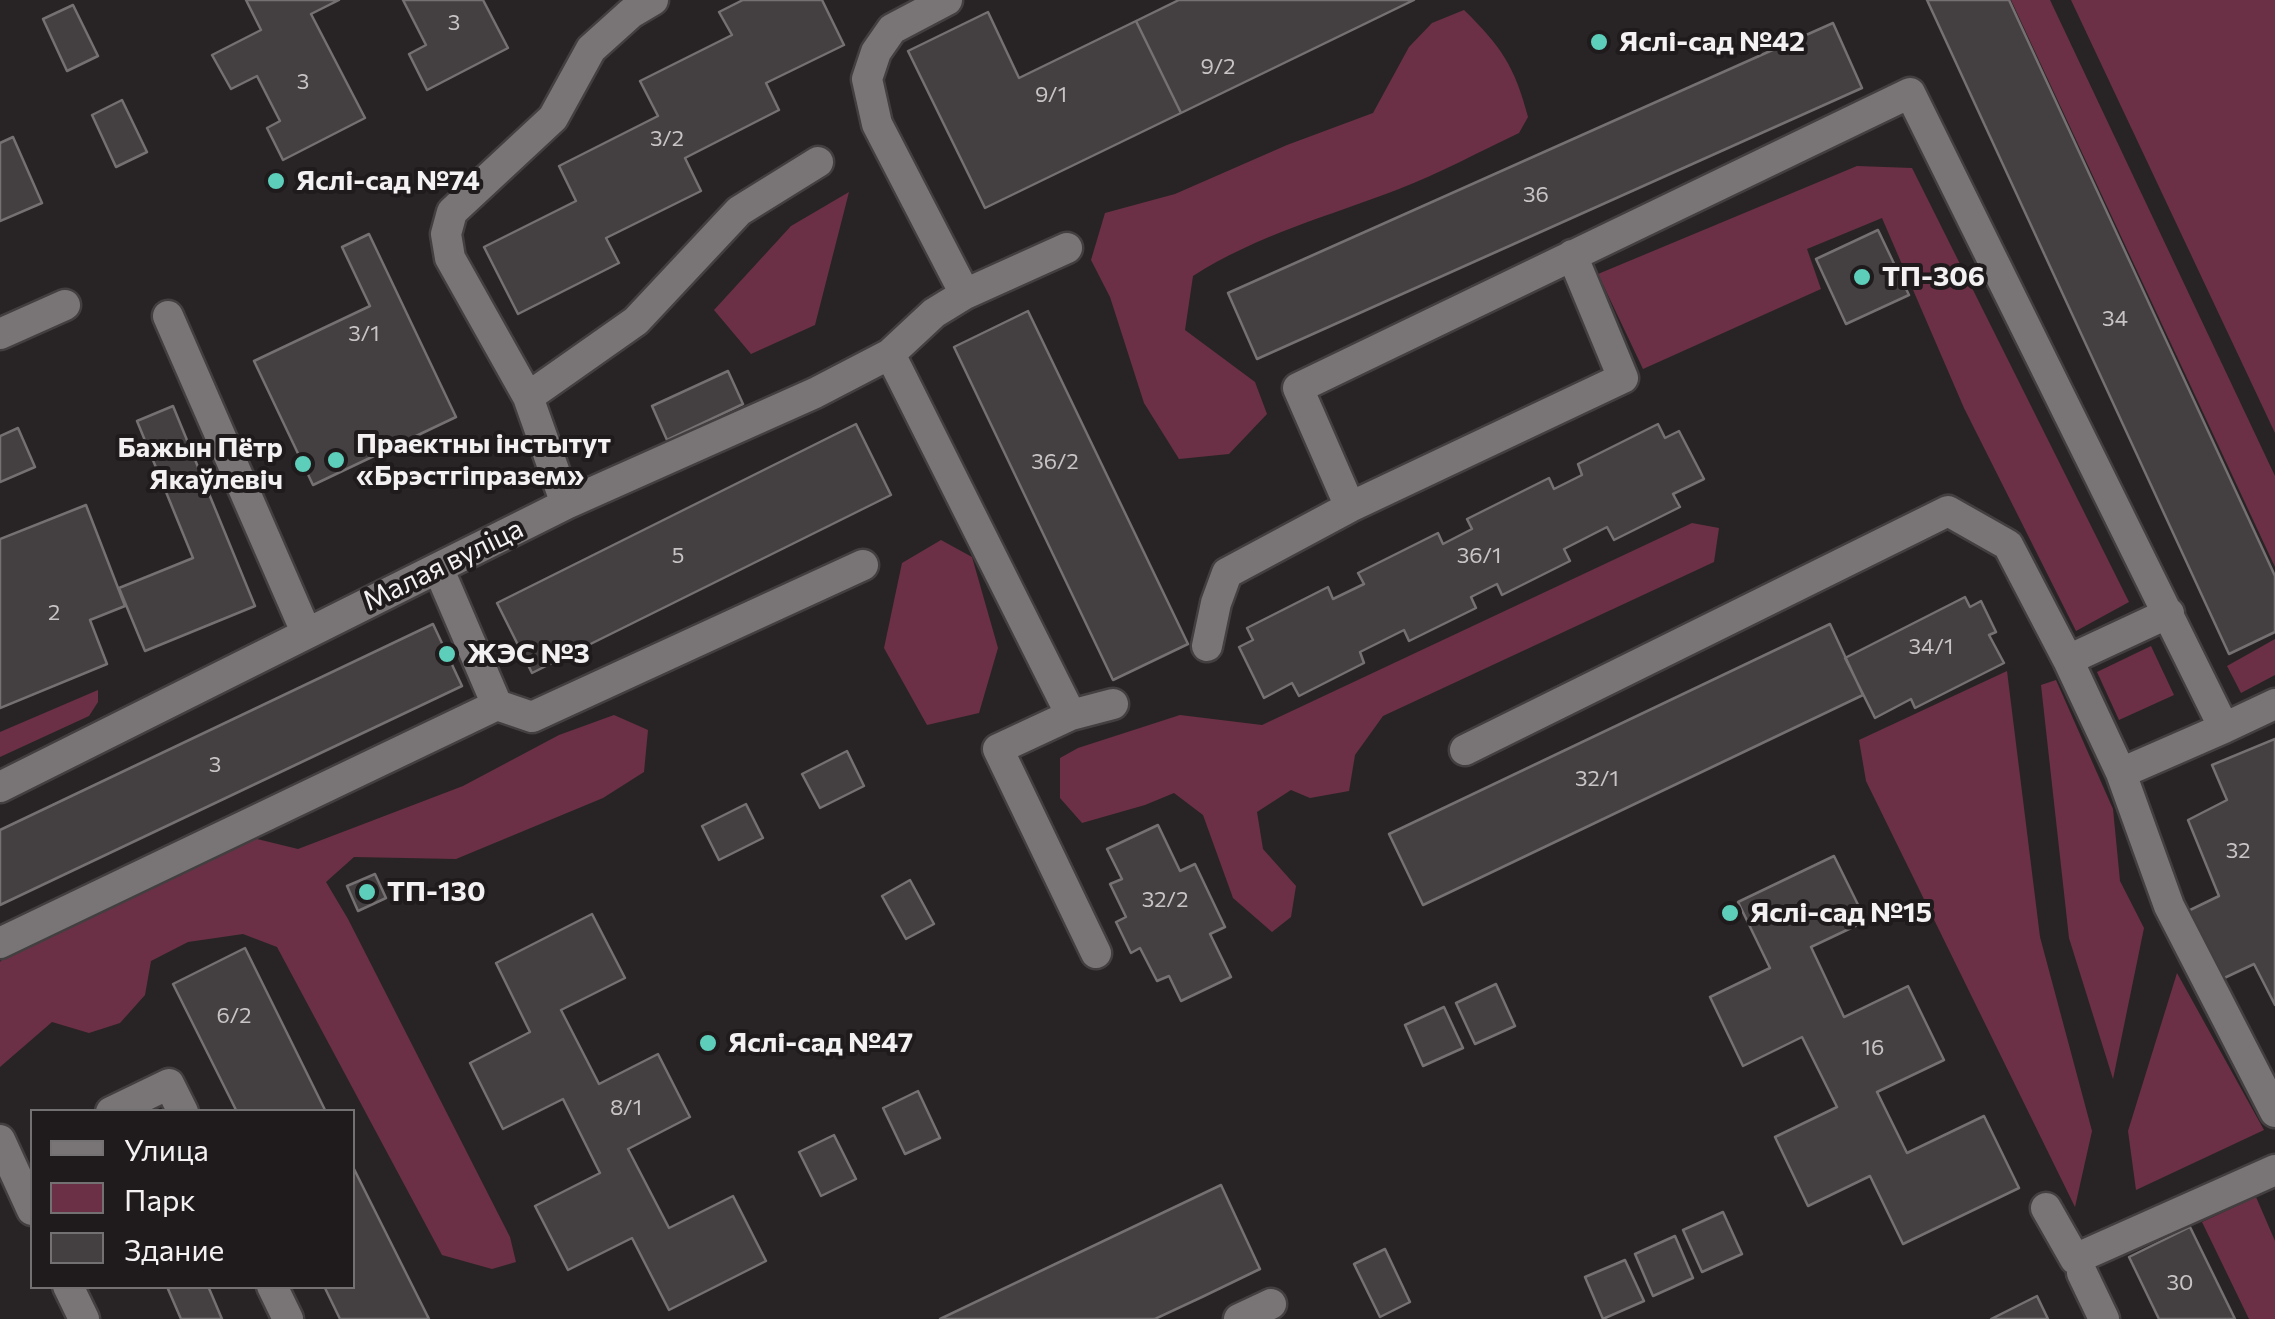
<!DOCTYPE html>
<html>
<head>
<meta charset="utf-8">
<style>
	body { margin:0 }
	#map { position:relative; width:2275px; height:1319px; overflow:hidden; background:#282425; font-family:Commissioner,sans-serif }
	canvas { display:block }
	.legend { position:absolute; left:30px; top:1109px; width:325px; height:180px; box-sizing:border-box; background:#1f1b1c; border:2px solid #747172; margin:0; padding:12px 18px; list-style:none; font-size:30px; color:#f4f1f2 }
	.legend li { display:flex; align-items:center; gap:20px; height:50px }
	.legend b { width:50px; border:2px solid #747172 }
</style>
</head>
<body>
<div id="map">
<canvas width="2275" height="1319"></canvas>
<ul class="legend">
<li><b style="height:12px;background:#797576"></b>Улица</li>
<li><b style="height:28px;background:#6b3045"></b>Парк</li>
<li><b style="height:28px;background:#443f40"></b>Здание</li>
</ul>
</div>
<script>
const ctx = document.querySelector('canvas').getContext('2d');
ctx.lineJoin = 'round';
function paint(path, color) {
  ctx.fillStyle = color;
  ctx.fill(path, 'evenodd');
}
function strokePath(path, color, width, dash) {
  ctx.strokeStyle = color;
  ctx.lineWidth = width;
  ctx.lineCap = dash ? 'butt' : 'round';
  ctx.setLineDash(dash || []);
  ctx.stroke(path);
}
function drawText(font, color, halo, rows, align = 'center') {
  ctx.font = font + ' Commissioner,sans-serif';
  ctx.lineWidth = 8;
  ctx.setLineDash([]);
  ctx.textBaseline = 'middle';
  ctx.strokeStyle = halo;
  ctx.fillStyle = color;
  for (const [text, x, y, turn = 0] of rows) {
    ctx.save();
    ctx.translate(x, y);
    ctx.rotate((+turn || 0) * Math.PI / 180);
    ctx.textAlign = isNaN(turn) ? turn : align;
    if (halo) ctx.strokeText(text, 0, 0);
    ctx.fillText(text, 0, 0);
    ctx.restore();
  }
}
const green = new Path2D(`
	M2011,0H2050L2275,476V567Z
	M2071,0H2275V433Z
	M1464,10C1501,46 1515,67 1528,117L1519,133C1479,152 1440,173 1399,189C1329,216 1257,235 1193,276L1185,330L1255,382L1267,414L1229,454L1179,459L1144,403L1110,297L1091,260L1105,213L1175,194L1287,145L1373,113L1409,47L1432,23Z
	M1857,166L1912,168L2129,602L2076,631L1964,408L1882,218L1807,249L1821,289L1643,369L1598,274Z
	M849,192L815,325L751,354L714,310L791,226Z
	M1692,523L1719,528L1714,562L1383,716L1355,755L1349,791L1310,798L1291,790L1257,812L1263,849L1296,886L1291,917L1272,932L1233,898L1203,815L1174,793L1145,805L1082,823L1060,798V758L1078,748L1180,715L1262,725Z
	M941,540L972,557L998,648L979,713L927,725L884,648L902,563Z
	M2275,639V675L2241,693L2227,666Z
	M2151,646L2174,695L2119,720L2097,672Z
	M2007,671L2040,937L2092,1131L2075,1207L1866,781L1859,740Z
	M2056,680L2113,809L2120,881L2144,928L2113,1079L2069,938L2041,685Z
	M98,690V702L89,716L0,757V732Z
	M614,715L648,730L644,772L603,798L456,859L354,857L326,882L348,919L510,1237L516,1262L492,1269L442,1255L277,947L243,934L188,942L151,961L145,995L120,1023L89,1033L52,1022L0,1067V962L12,949L253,838L298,849L463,786L559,735Z
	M2177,973L2264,1130L2136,1190L2128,1131Z
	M2256,1197L2275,1241V1319H2249L2202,1222Z`);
const building = new Path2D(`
	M246,0H339L311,14L365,118L283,160L267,128L280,121L257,76L231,89L212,55L261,30Z
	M403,0H483L508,48L427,90L409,54L426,45Z
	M743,0H822L844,45L766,83L779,110L685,158L701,191L606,238L619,263L518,314L484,247L576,201L559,166L658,116L640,81L732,35L719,12Z
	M1179,0H1414L1181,113L1136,21Z
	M1927,0H2009L2275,576V632L2229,654Z
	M73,5L98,56L67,71L43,19Z
	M988,12L1019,78L1136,21L1181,113L985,208L908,51Z
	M1833,23L1862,88L1257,359L1228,293Z
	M122,100L147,152L116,167L92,115Z
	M13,137L42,203L0,221V143Z
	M1878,230L1909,295L1846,324L1816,259Z
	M369,234L456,417L313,485L254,361L370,306L342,247Z
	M1028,311L1188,644L1113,680L954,347Z
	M728,371L743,404L667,440L652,406Z
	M173,406L255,606L145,651L119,588L193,558L137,421Z
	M856,424L891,495L532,673L497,603Z
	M1658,424L1665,438L1679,431L1704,479L1673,494L1680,507L1614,540L1607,527L1564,549L1570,561L1502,595L1497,584L1471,597L1476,608L1409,641L1404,630L1360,652L1364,663L1299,696L1292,683L1264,698L1239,647L1253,640L1247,628L1328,587L1333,599L1364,584L1358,573L1438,533L1443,544L1472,529L1467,519L1549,478L1554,489L1582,475L1578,464Z
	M18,428L35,467L0,482V436Z
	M86,505L125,606L90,620L107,664L0,708V539Z
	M1965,597L1970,607L1981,601L1996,632L1989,635L2004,663L1915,708L1911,699L1875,718L1845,658Z
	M433,624L462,686L0,905V830Z
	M1830,624L1863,695L1423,905L1389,834Z
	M2275,739V1005L2254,964L2220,980L2188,911L2219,896L2188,820L2227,800L2212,765Z
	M847,751L864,786L820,808L802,774Z
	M746,804L763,838L719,860L702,826Z
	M1158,825L1180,871L1195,864L1225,927L1210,934L1231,977L1181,1001L1169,976L1157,981L1140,948L1131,953L1116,922L1126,917L1110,884L1122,879L1107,849Z
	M1834,856L1866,921L1811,947L1844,1017L1908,986L1944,1060L1877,1092L1907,1153L1984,1116L2019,1188L1903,1244L1870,1176L1808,1206L1775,1137L1837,1107L1802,1037L1743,1066L1710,997L1770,968L1738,902Z
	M375,874L386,898L358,911L347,886Z
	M910,880L934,924L906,939L882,896Z
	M592,914L625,978L561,1010L599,1084L658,1054L690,1117L628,1149L669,1228L733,1196L766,1261L669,1310L632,1238L568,1270L535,1206L600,1173L563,1099L503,1129L470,1063L530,1032L496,963Z
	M245,948L326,1112H237L173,984Z
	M1496,984L1515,1026L1475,1044L1456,1003Z
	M1444,1007L1463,1048L1423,1066L1405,1025Z
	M918,1091L940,1138L905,1154L883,1108Z
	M834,1135L856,1179L821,1196L799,1152Z
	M352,1165L429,1319H340L324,1286H352Z
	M1221,1185L1260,1269L1202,1297L1155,1319H940Z
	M1723,1212L1742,1254L1702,1272L1683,1230Z
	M2190,1227L2235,1319H2159L2129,1257Z
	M1675,1236L1693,1278L1653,1296L1635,1254Z
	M1385,1249L1410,1302L1380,1317L1354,1264Z
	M1625,1260L1644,1301L1603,1319L1585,1277Z
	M173,1286H208L222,1319H181L168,1289Z
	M2037,1296L2048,1319H1991Z`);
const minor = new Path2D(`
	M947,0L892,29L876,52L867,79L877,124L965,294L1067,248
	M168,316L306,632
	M0,334L65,305
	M890,354L1071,715L1113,704
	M528,397L636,321L739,211L818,162
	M566,504L528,397L450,258L446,234L452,212L553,118L591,49L631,13L653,0
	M1350,507L1623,378L1572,255
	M1207,646L1216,603L1227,573L1350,507L1298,388L1910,93L2224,728L2275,704
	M2068,660L2169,613
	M497,705L532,717L863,565
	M1071,715L998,749L1096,953
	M2224,728L2121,773L2169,906L2275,1112
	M1465,750L1948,511L2008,545L2068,660L2121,773
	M0,787L566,504L815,393L890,354L934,313L965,294
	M0,943L497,705L439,570
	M111,1112L169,1084L183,1112
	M0,1140L32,1210
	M2046,1208L2075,1259L2275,1170
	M2082,1273L2104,1319
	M68,1286L84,1319
	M272,1286L288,1319
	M1239,1319L1271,1304`);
const markers = [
	[1599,42,10,"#5dceb9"],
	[276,181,10,"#5dceb9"],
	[1862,277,10,"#5dceb9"],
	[336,460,10,"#5dceb9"],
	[303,464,10,"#5dceb9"],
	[447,654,10,"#5dceb9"],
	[367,892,10,"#5dceb9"],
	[1730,913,10,"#5dceb9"],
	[708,1043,10,"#5dceb9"]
];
const numberNames = [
	["3",454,23],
	["9/2",1218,67],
	["3",303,82],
	["9/1",1051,95],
	["3/2",667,139],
	["36",1536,195],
	["34",2115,319],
	["3/1",364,334],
	["36/2",1055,462],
	["5",678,556],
	["36/1",1479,556],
	["2",54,613],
	["34/1",1931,647],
	["3",215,765],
	["32/1",1597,779],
	["32",2238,851],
	["32/2",1165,900],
	["6/2",234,1016],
	["16",1873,1048],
	["8/1",626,1108],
	["30",2180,1283]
];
const poiNames = [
	["Яслі-сад №42",1619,42],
	["Яслі-сад №74",296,181],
	["ТП-306",1882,277],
	["Праектны інстытут",356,444],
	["«Брэстгіпразем»",356,476],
	["Бажын Пётр",283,448,"right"],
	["Якаўлевіч",283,480,"right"],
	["ЖЭС №3",467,654],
	["ТП-130",387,892],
	["Яслі-сад №15",1750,913],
	["Яслі-сад №47",728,1043]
];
const streetNames = [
	["Малая вуліца",443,565,-26]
];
paint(green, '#6b3045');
paint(building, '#443f40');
strokePath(building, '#757071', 2.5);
strokePath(minor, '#433f40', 35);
strokePath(minor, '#797576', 30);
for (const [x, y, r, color] of markers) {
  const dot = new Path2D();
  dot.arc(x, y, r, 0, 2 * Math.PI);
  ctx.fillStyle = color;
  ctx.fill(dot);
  strokePath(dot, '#1f1b1c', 4);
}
drawText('22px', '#c8c4c6', null, numberNames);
drawText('bold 28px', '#f4f1f2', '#1f1b1c', poiNames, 'left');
drawText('28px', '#f4f1f2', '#1f1b1c', streetNames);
</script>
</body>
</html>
